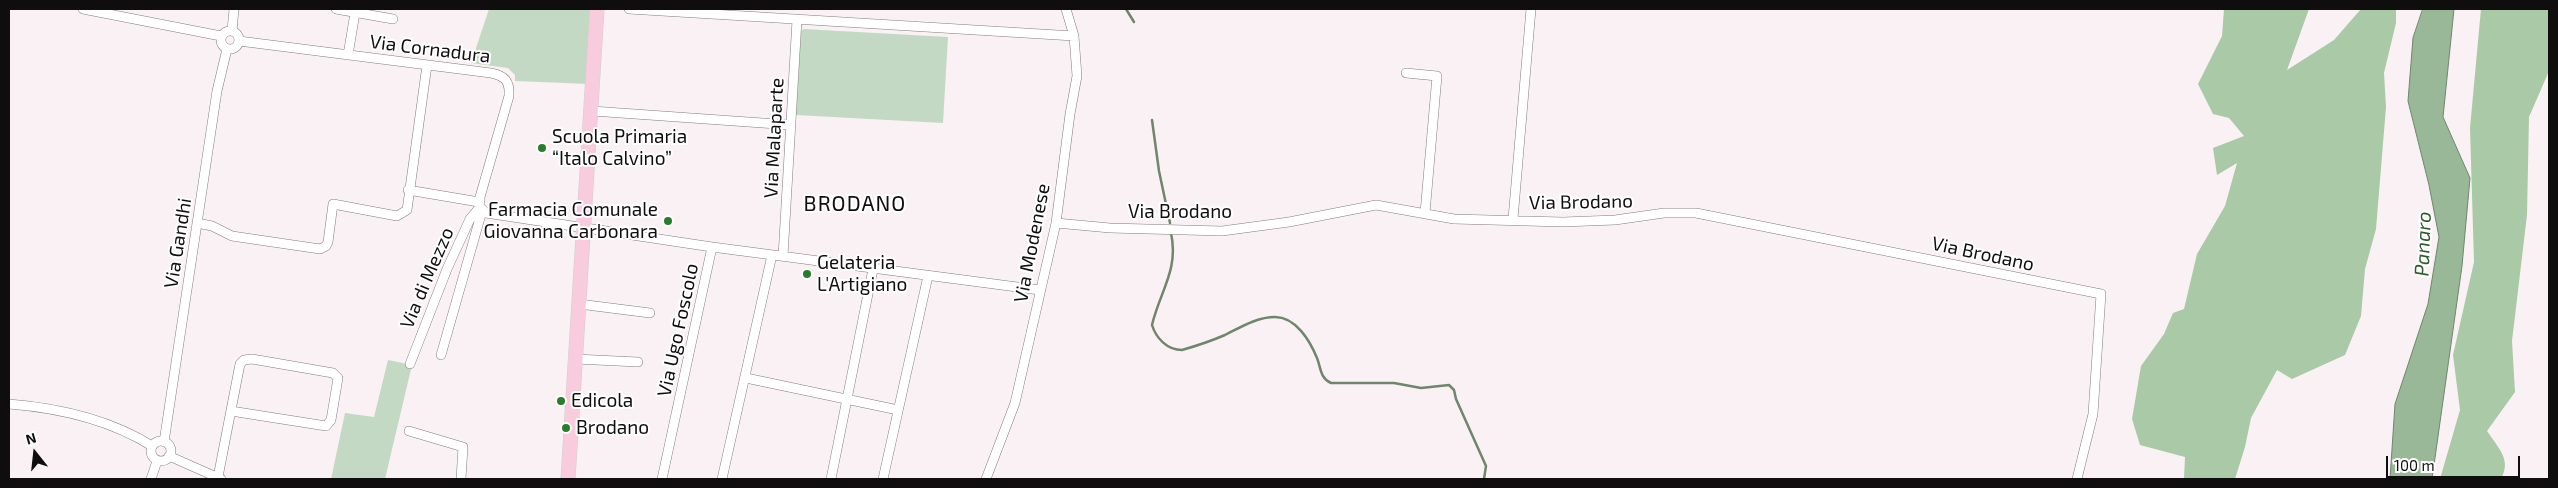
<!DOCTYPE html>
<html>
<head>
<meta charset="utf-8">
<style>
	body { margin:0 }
	#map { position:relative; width:2558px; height:488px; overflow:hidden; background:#faf1f4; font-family:"Exo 2",sans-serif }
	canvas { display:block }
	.frame { position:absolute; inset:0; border:10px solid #100d0e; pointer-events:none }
	.north { position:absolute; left:10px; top:428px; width:50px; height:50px; -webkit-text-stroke:4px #fff; paint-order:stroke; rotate:344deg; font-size:14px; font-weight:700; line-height:20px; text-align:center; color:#100d0e }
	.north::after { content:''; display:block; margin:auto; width:18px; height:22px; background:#100d0e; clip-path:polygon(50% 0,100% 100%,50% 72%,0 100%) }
	.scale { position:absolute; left:2386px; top:456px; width:134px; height:22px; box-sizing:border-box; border:2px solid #100d0e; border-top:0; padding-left:6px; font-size:15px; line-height:18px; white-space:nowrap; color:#100d0e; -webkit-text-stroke:4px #fff; paint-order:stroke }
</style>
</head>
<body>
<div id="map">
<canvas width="2558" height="488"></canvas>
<div class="frame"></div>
<div class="north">N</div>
<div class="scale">100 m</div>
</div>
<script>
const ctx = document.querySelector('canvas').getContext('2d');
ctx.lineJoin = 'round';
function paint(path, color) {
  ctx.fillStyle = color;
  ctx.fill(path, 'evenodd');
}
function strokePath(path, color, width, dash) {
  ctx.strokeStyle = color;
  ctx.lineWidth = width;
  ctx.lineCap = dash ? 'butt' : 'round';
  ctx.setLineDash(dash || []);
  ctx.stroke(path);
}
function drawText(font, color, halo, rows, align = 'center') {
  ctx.font = font + ' "Exo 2",sans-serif';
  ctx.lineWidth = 4;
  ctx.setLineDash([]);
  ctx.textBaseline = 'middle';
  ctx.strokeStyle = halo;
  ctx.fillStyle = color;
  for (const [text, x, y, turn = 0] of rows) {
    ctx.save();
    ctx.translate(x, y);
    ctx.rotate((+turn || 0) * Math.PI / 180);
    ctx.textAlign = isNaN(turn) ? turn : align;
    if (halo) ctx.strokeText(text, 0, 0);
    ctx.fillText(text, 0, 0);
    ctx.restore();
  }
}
const green = new Path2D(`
	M489,9H593L588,84L515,81V75L508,68L471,63Z
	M804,29L948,37L943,123L796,115L801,31Z
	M388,360L412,365L385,479H331L345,413L374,417Z`);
const forest = new Path2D(`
	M2224,9H2309L2287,70L2334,40L2361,9H2396V23L2384,73L2386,107L2376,229L2365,269L2361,316L2345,355L2292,379L2277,370L2251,418L2245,447L2235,479H2184L2185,457L2140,445L2132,419L2141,366L2164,334L2173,313L2184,309L2197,254L2225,206L2237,163L2217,175L2213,148L2244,136L2229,118L2213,114L2198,84L2222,36Z
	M2481,9H2549V71L2529,117L2527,215L2512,341L2515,392L2487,431C2498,448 2512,459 2501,479H2440L2460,410L2453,355L2474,262L2470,128Z`);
const water = new Path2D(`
	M2423,9H2454L2443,117L2470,178L2462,266L2432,479H2390L2395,404L2428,304L2439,237L2429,185L2408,101L2413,38Z`);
const stream = new Path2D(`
	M1126,9L1134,22
	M1152,120L1159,171L1170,223
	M1171,233C1179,270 1160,291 1152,325C1156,338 1167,350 1182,350C1196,346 1211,341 1225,335C1241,327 1257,317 1275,317C1296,317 1310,341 1317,358C1321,368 1320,378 1331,383H1394L1421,388L1449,385L1454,390L1456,399L1486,466L1484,479`);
const minor = new Path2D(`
	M83,9L221,36
	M336,9L393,19
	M629,9L1074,36
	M221 40a9 9 0 1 1 18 0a9 9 0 1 1-18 0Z
	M232,31L234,9
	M239,41L491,73C505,76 510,81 509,96L480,197V207L486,213L712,247L1040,290
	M348,55L355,13
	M1406,73L1437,76L1425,213
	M592,111L791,125
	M408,190L479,202
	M1513,219L1531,9
	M197,223L212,226L232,236L320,249L326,246L328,242L333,204L397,216L407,210L427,65
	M1056,223L1110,228L1222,231L1289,222L1376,205L1454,219L1563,222L1615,220L1664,213H1696L2101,294L2093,414L2077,479
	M783,256L797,20
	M579,304L650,313
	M441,355L482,211
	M575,359L638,362
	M410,364L447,269L470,219L480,207
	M746,378L898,410
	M9,404C59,408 109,419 152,446
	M409,431L463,447L461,479
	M151 451a10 10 0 1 1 20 0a10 10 0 1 1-20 0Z
	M164,442L217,91L227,49
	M169,456L221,479
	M218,477L240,364L244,360L252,359L333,373L338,378L331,420L326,426L231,411
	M151,479L157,461
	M662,479L712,247
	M722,479L772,255
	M831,479L873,269
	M883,479L928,276
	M986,479L1015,403L1056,223L1070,114L1077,76L1074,36L1066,9`);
const primary = new Path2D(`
	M568,479L597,9`);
const markers = [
	[542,148,5,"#267d2a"],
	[668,221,5,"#267d2a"],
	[807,274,5,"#267d2a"],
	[561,401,5,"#267d2a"],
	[566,428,5,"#267d2a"]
];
const streetNames = [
	["Via Cornadura",430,49,7],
	["Via Malaparte",774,138,-87],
	["Via Brodano",1581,202,-1],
	["Via Brodano",1180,212],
	["Via Gandhi",178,243,-81],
	["Via Modenese",1032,243,-79],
	["Via Brodano",1983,254,12],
	["Via di Mezzo",427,278,-67],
	["Via Ugo Foscolo",678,330,-78]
];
const poiNames = [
	["Scuola Primaria",552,137],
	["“Italo Calvino”",552,159],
	["Farmacia Comunale",658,210,"right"],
	["Giovanna Carbonara",658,232,"right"],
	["Gelateria",817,263],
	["L'Artigiano",817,285],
	["Edicola",571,401],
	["Brodano",576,428]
];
const waterNames = [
	["Panaro",2423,244,-88]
];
const quarterNames = [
	["BRODANO",855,204]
];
paint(green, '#c4d9c3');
paint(forest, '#a9c9a7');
paint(water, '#98b897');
strokePath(water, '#6f856e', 1);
strokePath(stream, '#6f856e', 2.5);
strokePath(minor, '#837b7e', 10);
strokePath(primary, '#cfcfcf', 15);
strokePath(minor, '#fff', 9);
strokePath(primary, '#f8ccdd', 14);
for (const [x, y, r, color] of markers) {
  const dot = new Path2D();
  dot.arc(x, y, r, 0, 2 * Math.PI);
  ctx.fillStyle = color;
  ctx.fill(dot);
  strokePath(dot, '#fff', 2);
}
drawText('19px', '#100d0e', '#fff', streetNames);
drawText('19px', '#100d0e', '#fff', poiNames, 'left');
drawText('italic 20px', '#2e5b2e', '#fff', waterNames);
ctx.letterSpacing = '1px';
drawText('21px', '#100d0e', '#fff', quarterNames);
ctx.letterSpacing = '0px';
</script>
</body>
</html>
